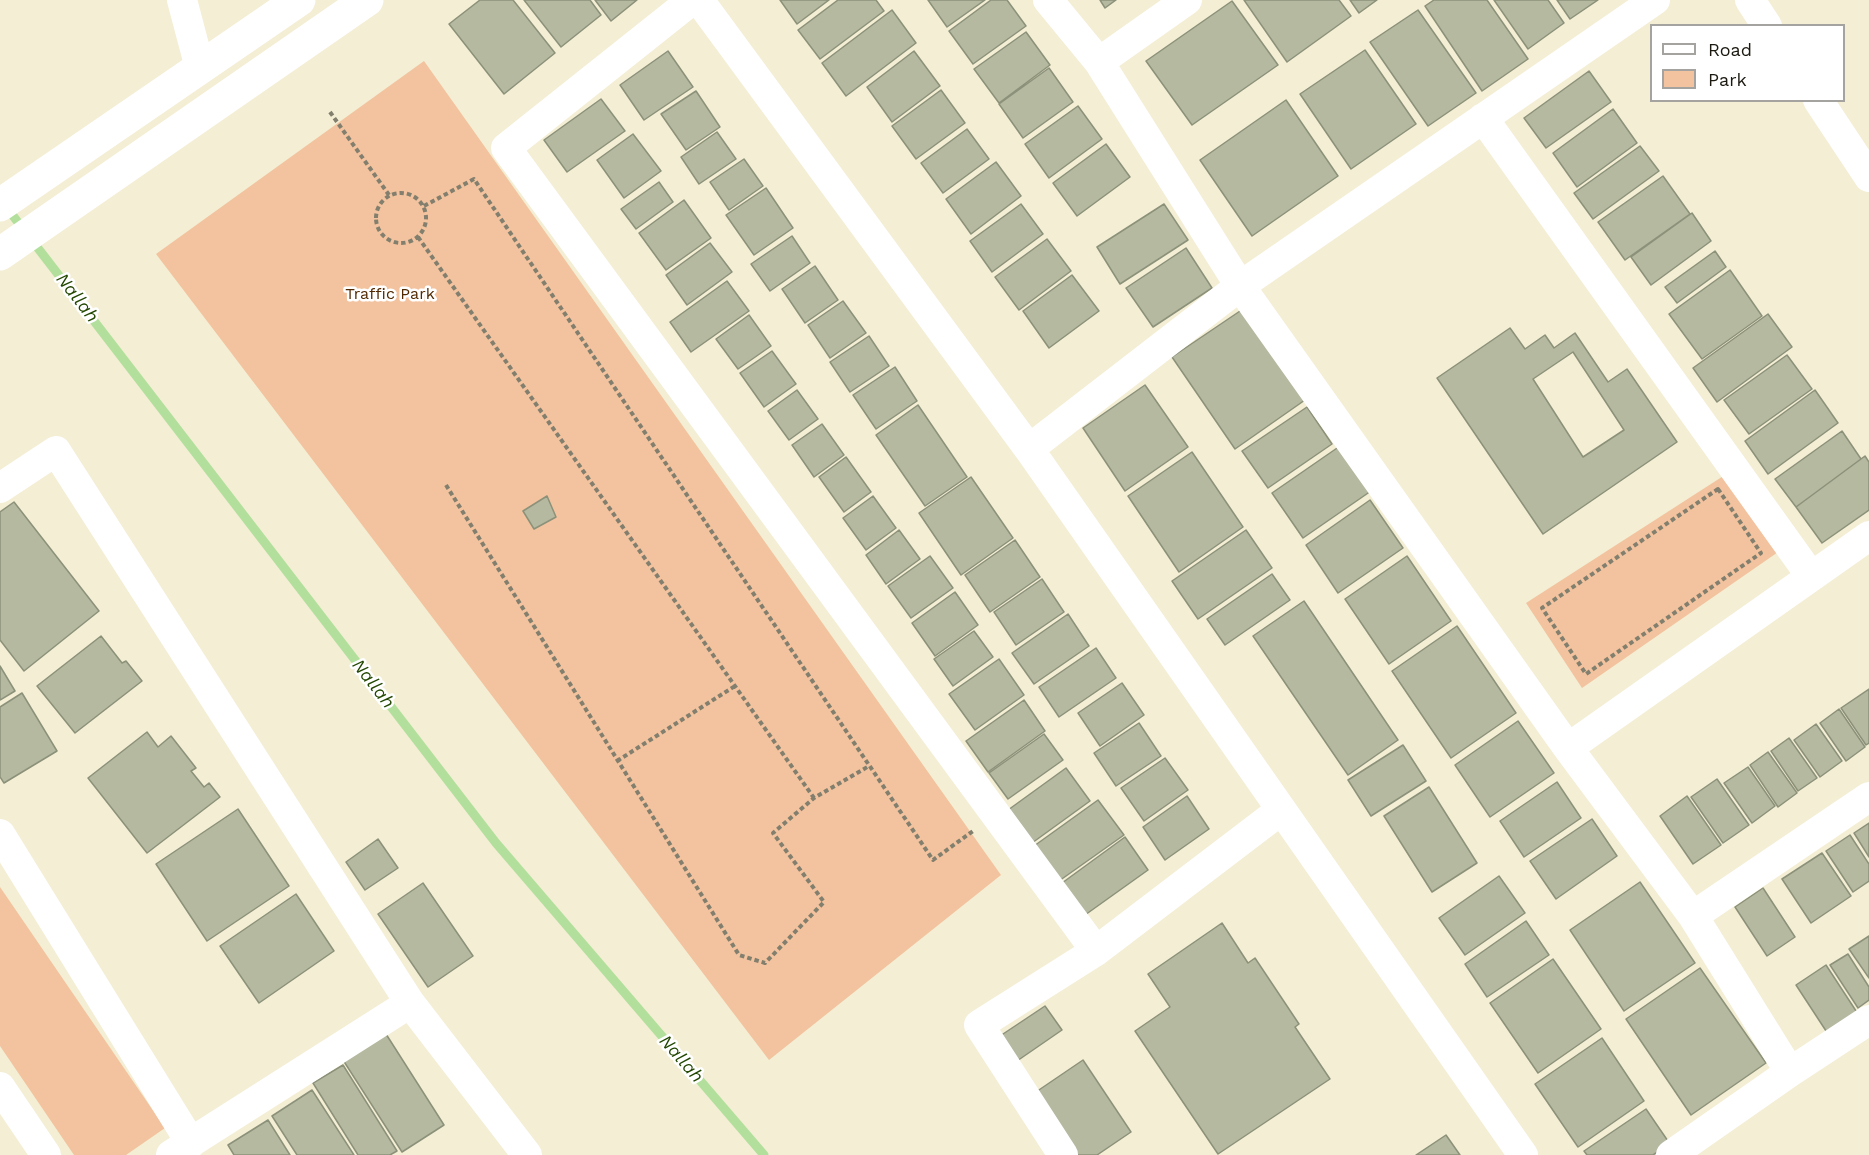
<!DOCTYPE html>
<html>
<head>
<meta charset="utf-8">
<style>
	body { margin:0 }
	#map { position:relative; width:1869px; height:1155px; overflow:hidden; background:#f3eed4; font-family:"Work Sans",sans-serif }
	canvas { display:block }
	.legend { position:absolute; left:1650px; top:24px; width:195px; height:78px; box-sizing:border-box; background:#fff; border:2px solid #a4a39f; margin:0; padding:8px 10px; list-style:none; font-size:18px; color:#1b1910 }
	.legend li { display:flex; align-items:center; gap:12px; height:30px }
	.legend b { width:30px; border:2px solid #a4a39f }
</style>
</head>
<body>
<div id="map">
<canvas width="1869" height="1155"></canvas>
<ul class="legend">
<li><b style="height:8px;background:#fff"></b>Road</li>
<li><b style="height:16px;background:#f2c39e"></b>Park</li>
</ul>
</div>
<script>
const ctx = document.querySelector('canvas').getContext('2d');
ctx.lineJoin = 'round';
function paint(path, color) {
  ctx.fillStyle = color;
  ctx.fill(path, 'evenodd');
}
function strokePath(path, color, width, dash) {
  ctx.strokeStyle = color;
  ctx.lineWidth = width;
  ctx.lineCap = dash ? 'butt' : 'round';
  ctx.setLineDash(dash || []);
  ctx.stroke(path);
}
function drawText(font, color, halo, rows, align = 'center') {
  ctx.font = font + ' "Work Sans",sans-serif';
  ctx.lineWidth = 5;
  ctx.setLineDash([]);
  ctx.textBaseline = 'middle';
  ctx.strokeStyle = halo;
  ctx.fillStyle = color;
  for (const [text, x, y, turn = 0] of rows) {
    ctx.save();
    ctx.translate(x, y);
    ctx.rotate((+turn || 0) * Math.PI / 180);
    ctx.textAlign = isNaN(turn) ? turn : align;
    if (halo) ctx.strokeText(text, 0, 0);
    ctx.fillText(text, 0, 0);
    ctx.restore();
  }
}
const green = new Path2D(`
	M424,61L1001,875L769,1060L156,254Z
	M1728,473L1781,550L1582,688L1526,603Z
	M0,887L165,1128L126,1155H74L0,1046Z`);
const stream = new Path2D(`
	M7,208L496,843L764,1155`);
const building = new Path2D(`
	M480,0H513L555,53L504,94L449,24Z
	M524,0H590L601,15L561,47Z
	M595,0H637L611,21Z
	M780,0H829L797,24Z
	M838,0H876L884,11L820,59L798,30Z
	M928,0H985L947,27Z
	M991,0H1007L1026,26L973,64L949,31Z
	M1100,0H1116L1105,8Z
	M1244,0H1339L1351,16L1287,62Z
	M1350,0H1377L1359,13Z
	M1434,0H1487L1528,59L1482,91L1425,6Z
	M1494,0H1548L1564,23L1528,49Z
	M1557,0H1598L1570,19Z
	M1232,1L1278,65L1192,125L1146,61Z
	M892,10L916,43L846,96L822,63Z
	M1418,10L1476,93L1428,126L1370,42Z
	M1026,32L1050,65L999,103L974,69Z
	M1365,50L1416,124L1351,169L1300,94Z
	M668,51L693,87L644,120L620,85Z
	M914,51L940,86L892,122L867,87Z
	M1049,68L1073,102L1023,138L999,104Z
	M1589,71L1611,102L1546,148L1524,118Z
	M941,90L965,123L916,159L892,126Z
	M696,91L720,127L686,150L661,114Z
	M601,99L625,131L567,172L544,140Z
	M1286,100L1338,176L1252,236L1200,160Z
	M1078,106L1102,139L1049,178L1025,144Z
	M1613,109L1637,143L1577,187L1553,153Z
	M967,129L989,159L943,193L921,163Z
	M717,132L736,159L699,184L681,157Z
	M633,134L661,171L624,198L597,160Z
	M1106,144L1130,177L1077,216L1053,183Z
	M1640,146L1659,171L1593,219L1574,193Z
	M744,159L763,186L729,210L710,182Z
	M996,162L1021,196L971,234L946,199Z
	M1663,176L1690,214L1625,260L1598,222Z
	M659,182L673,202L636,229L621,209Z
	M766,188L793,228L754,255L726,215Z
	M684,200L711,238L666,270L639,233Z
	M1021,204L1043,234L992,272L970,241Z
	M1164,204L1188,240L1120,284L1097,247Z
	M1692,213L1711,241L1651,285L1631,257Z
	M792,236L810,263L770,291L751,264Z
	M1047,239L1071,271L1019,310L995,277Z
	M710,243L732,272L687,305L666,275Z
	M1186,248L1212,288L1153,327L1126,288Z
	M1715,251L1726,267L1677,303L1665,287Z
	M815,266L838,300L805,323L782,289Z
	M1730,270L1762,316L1702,359L1669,314Z
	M1072,275L1099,311L1049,348L1023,311Z
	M727,281L749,311L691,352L670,322Z
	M843,301L866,333L830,358L808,325Z
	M1243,309L1305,400L1235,449L1172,357Z
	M1768,314L1792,347L1717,402L1693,368Z
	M749,315L771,346L738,369L716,339Z
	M1510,328L1525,349L1545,335L1554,348L1575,333L1608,382L1627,369L1677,442L1543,534L1437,378ZM1573,352L1624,430L1583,457L1533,379Z
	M869,336L889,366L850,392L830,362Z
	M772,351L796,384L764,407L740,373Z
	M1787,355L1812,389L1749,434L1724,400Z
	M895,367L917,401L876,429L853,395Z
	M1145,385L1188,447L1125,491L1083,428Z
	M797,390L818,419L789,440L768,411Z
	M1815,390L1838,423L1768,474L1745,441Z
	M918,405L967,477L925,506L876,435Z
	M1307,407L1332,444L1268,488L1242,451Z
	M822,424L844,455L814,477L792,445Z
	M1842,431L1861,459L1796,507L1775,479Z
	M1340,446L1371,491L1303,538L1272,493Z
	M1192,452L1243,527L1179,572L1128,496Z
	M1865,456L1869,462V510L1822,543L1796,507Z
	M846,457L871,492L844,512L819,477Z
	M971,477L1013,538L961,575L919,513Z
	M547,496L556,517L534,529L523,511Z
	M873,496L896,528L866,550L843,518Z
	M1370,500L1403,548L1338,593L1306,545Z
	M14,502L99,611L24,671L0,640V512Z
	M899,530L920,559L886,584L866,555Z
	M1246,530L1272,568L1198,619L1172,581Z
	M1015,540L1040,577L990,612L965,575Z
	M930,556L953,588L911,618L888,586Z
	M1407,556L1451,621L1389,664L1345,599Z
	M1272,574L1290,600L1225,645L1207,619Z
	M1042,579L1064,612L1016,645L994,612Z
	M955,592L978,625L935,656L912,623Z
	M1304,601L1398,740L1348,775L1253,636Z
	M1068,614L1089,646L1034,684L1012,653Z
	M1457,626L1516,713L1451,758L1392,671Z
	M974,631L993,657L953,686L934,659Z
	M101,636L122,663L126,661L142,681L75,733L37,686Z
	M1096,648L1116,678L1059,717L1039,687Z
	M999,659L1024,695L975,730L949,694Z
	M0,666L15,691L0,700Z
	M1122,683L1144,715L1100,746L1078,713Z
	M1869,689V743L1866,745L1841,708Z
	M22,693L57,751L4,783L0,777V707Z
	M1024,700L1045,731L988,772L966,741Z
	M1839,709L1865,747L1846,761L1820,723Z
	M1518,721L1554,773L1490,817L1455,765Z
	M1139,723L1161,756L1116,786L1094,753Z
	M1816,724L1842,761L1820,777L1794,740Z
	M147,732L158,747L171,736L196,768L191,771L204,787L209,783L220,797L147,853L88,778Z
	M1044,734L1063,760L1008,799L989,773Z
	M1789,738L1817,778L1798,791L1771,751Z
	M1403,745L1426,781L1371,816L1348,780Z
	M1768,752L1797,793L1778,807L1750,765Z
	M1165,758L1188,790L1144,821L1121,788Z
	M1748,767L1775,806L1752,823L1724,783Z
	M1066,768L1090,801L1032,843L1008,810Z
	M1717,779L1749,825L1723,843L1691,797Z
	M1557,782L1581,818L1524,857L1500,821Z
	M1429,787L1477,863L1432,892L1384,816Z
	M1187,796L1209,829L1165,860L1143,827Z
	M1687,796L1721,845L1693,864L1660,816Z
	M1098,800L1124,835L1059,881L1034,846Z
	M238,809L289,886L207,941L156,864Z
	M1592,819L1617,856L1556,899L1530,861Z
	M1869,823V857L1854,833Z
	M1850,835L1869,864V881L1853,892L1826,851Z
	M1125,837L1148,870L1085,915L1062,883Z
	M378,839L398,868L365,890L346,862Z
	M1822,853L1851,896L1811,923L1782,879Z
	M1499,876L1525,913L1465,955L1439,918Z
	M1640,882L1695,963L1624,1011L1570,930Z
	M423,883L473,956L428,987L378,914Z
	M1763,888L1795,937L1767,956L1735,907Z
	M296,894L334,951L259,1003L220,946Z
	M1526,921L1549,955L1487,997L1465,964Z
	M1222,923L1248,963L1255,958L1299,1024L1295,1027L1330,1079L1218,1154L1135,1031L1170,1007L1148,974Z
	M1869,936V978L1849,949Z
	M1848,954L1869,987V1000L1858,1008L1830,965Z
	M1553,959L1601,1029L1538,1073L1490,1003Z
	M1826,965L1860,1017L1830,1037L1796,985Z
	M1700,968L1766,1063L1691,1115L1626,1019Z
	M1045,1006L1062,1030L1017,1061L1000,1036Z
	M386,1034L444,1125L402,1152L343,1060Z
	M1602,1038L1644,1101L1578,1147L1535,1084Z
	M1083,1060L1131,1132L1097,1155H1069L1030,1096Z
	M343,1065L397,1151L390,1155H358L313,1083Z
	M312,1090L354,1155H297L272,1116Z
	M1646,1109L1670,1144L1653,1155H1587L1584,1151Z
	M268,1120L290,1155H234L228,1145Z
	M1446,1135L1460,1155H1416Z`);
const path = new Path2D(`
	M330,112L389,195
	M376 218a25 25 0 1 1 50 0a25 25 0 1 1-50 0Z
	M424,206L474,179L933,860L973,831
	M418,237L814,798
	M446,485L739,955L765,963L824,902L773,833L814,798L869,766
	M1718,489L1761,553L1586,674L1542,608Z
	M617,761L735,686`);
const street = new Path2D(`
	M182,0L200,68
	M692,0L506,148L1096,951
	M699,0L1029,449L1523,1155
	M1048,0L1099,62L1240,286L1568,748L1693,916L1790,1072
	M1750,0L1767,26
	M1099,62L1187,0
	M1818,100L1869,177
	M1483,118L1811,576
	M1029,449L1240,286L1655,0
	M0,488L56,451L410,1003L527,1155
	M1568,748L1869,536
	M0,834L191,1143
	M1693,916L1869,797
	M0,1087L46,1155
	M171,1155L410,1003
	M1063,1155L979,1025L1096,951L1281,810
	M1671,1155L1790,1072L1869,1020`);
const secondary = new Path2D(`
	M0,205L299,0
	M0,254L367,0`);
const parkNames = [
	["Traffic Park",390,294]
];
const waterNames = [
	["Nallah",77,298,52],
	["Nallah",373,684,52],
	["Nallah",681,1059,49]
];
paint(green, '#f2c39e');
strokePath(stream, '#b3df9d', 9);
paint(building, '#b4b9a0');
strokePath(building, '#8c9179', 1.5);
strokePath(path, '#837f6e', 4, [4.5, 3]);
strokePath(street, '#fff', 30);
strokePath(secondary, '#fff', 33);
drawText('16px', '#512900', '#fff', parkNames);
drawText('italic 18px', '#224701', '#fff', waterNames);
</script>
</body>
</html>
